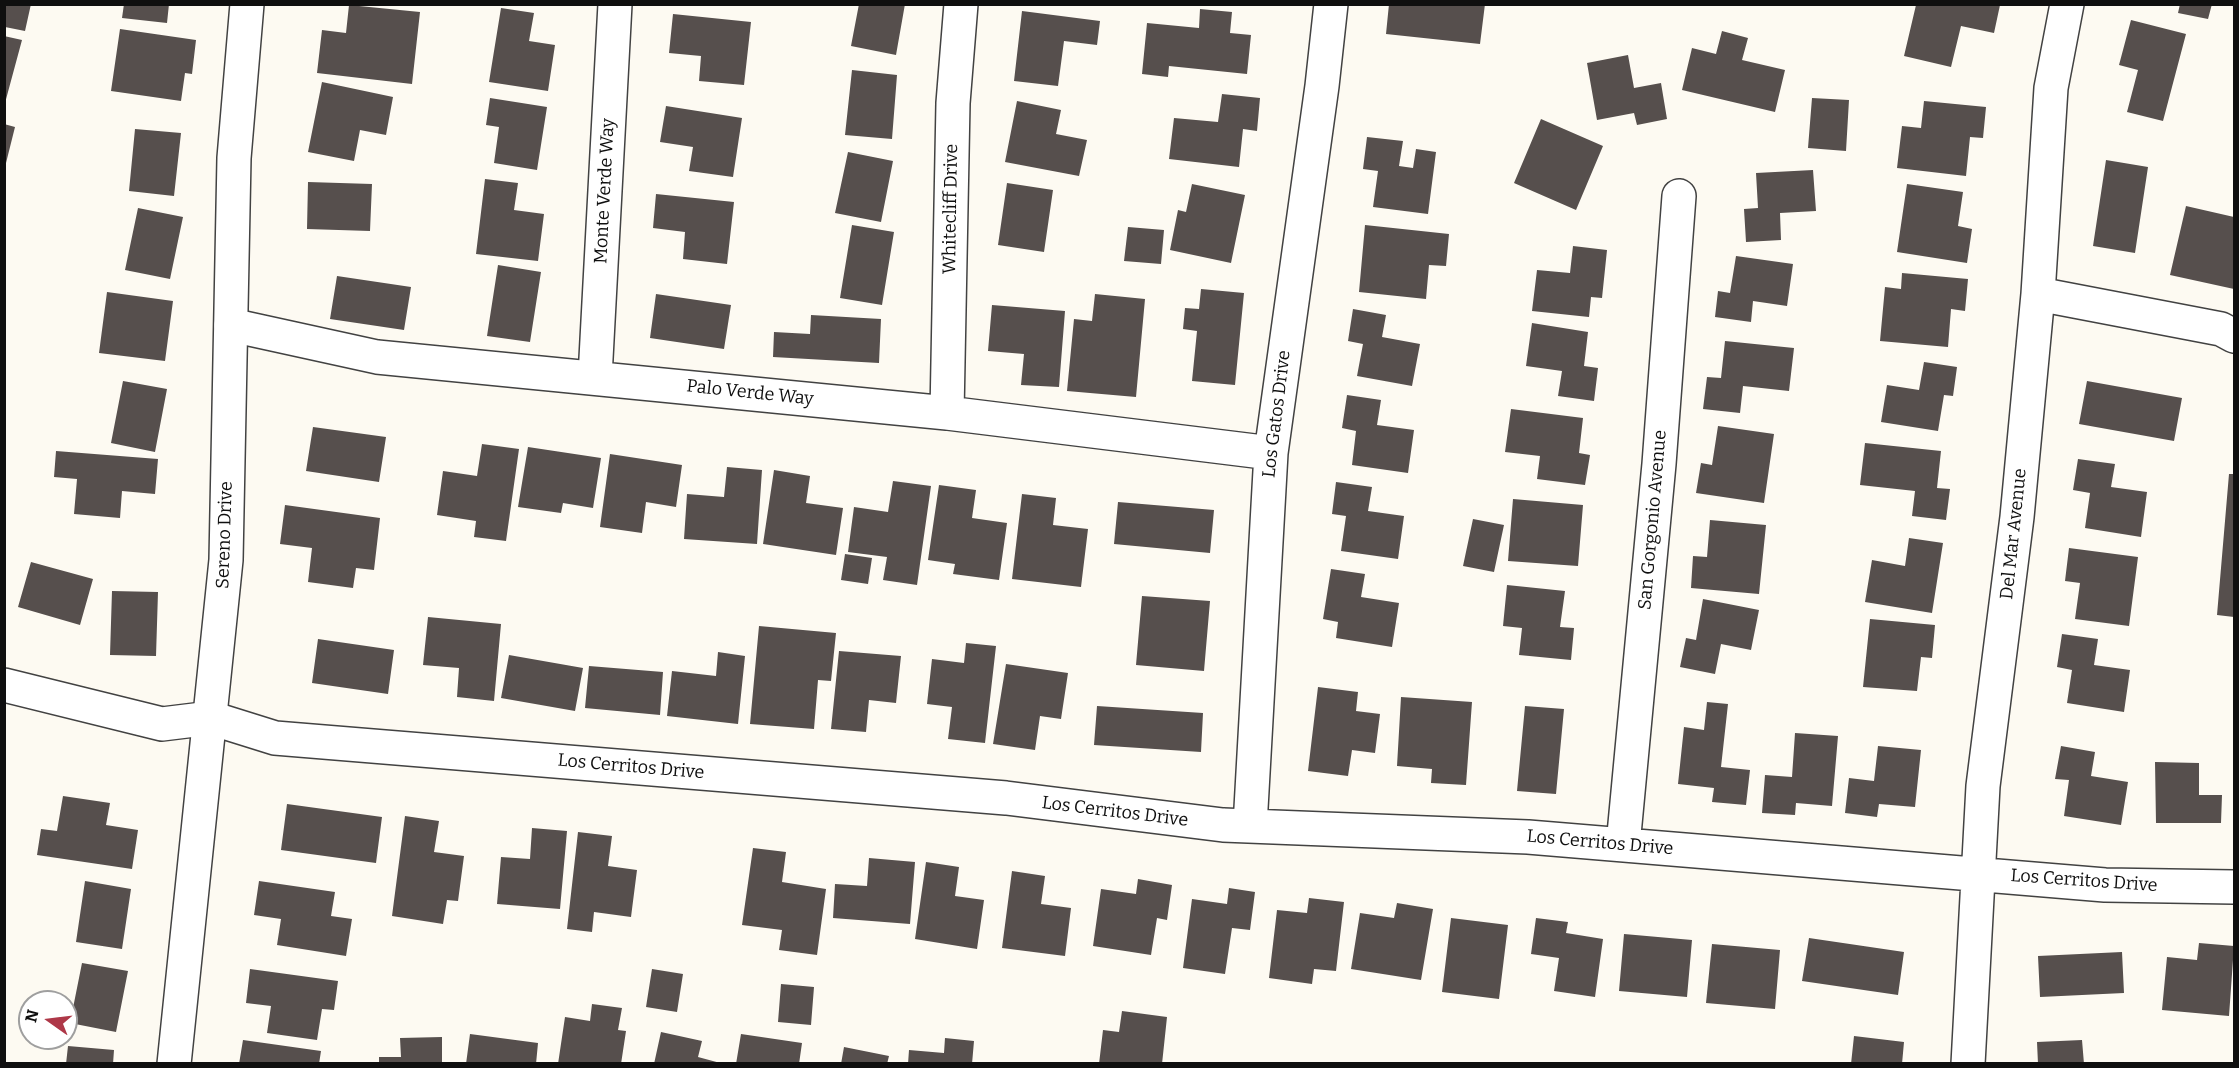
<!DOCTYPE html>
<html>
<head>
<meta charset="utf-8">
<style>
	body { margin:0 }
	#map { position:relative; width:2239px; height:1068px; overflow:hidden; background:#fdfaf2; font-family:Bitter,serif }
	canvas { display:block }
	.frame { position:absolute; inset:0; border:6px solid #0f0f0f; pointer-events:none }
	.north { position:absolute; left:18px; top:990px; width:60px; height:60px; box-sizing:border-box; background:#fff; border:2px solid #9f9f9f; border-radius:50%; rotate:284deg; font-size:16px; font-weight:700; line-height:24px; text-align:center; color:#0f0f0f }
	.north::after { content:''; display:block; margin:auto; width:21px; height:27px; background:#ae3848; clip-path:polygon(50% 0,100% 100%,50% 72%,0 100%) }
</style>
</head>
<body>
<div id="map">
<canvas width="2239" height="1068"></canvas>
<div class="frame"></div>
<div class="north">N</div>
</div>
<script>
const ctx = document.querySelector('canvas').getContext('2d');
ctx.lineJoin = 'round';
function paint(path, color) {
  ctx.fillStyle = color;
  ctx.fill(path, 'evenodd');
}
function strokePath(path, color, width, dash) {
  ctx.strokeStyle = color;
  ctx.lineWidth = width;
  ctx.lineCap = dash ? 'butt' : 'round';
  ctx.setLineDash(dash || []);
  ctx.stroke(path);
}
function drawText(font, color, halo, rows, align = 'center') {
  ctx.font = font + ' Bitter,serif';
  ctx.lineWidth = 6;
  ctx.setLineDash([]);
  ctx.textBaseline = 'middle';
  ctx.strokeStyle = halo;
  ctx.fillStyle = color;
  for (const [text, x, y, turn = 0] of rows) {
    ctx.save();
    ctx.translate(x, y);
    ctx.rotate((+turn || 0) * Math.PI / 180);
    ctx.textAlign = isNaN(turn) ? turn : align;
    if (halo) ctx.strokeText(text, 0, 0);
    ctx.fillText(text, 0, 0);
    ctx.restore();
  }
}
const building = new Path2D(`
	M5,4H31L25,31L5,27Z
	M124,4H169L167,23L122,18Z
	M859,4H905L896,55L851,46Z
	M1389,4H1485L1480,44L1386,34Z
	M2180,4H2212L2208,19L2178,13Z
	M349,5L420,12L412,84L317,73L322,30L346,33Z
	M1916,5H2000L1994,33L1961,26L1951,67L1904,56Z
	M501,8L534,13L529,41L555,45L548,91L489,82Z
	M1200,9L1232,12L1230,33L1251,35L1247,74L1169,66L1168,77L1142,74L1147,23L1199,28Z
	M1022,11L1100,21L1097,45L1064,41L1058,86L1014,81Z
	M673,14L751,22L744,85L699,81L701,56L669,53Z
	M2131,20L2186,34L2163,121L2127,112L2138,70L2119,65Z
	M120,29L196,40L192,74L185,73L181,101L111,91Z
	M1722,31L1748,38L1742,60L1785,70L1775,112L1682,90L1692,48L1716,54Z
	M4,36L22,40L5,103H4Z
	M1628,55L1634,88L1661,83L1667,119L1637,125L1634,113L1597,120L1587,63Z
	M852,70L897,75L892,139L845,135Z
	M322,82L393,97L386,135L360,130L354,161L308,152Z
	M1222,94L1260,98L1257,131L1243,129L1239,167L1169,159L1174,118L1218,122Z
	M490,98L547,107L537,170L494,163L499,127L486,125Z
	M1812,98L1849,100L1846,151L1808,148Z
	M1017,101L1061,110L1056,134L1087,140L1079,176L1005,162Z
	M1924,101L1986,107L1983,138L1970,137L1966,176L1897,168L1902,126L1921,128Z
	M666,106L742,118L733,177L689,171L693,147L660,142Z
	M1541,119L1603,146L1576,210L1514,183Z
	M4,124L15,127L5,167H4Z
	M135,129L181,133L174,196L129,191Z
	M1367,137L1403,141L1399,166L1413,168L1416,149L1436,152L1428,214L1373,207L1378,171L1363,169Z
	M848,152L893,161L881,222L835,213Z
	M2106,160L2148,167L2135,253L2093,246Z
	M1813,170L1816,211L1780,213L1781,240L1746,242L1744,209L1758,208L1756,173Z
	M485,179L518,183L514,210L544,214L538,261L476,254Z
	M308,182L372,184L370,231L307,229Z
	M1007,183L1053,190L1044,252L998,245Z
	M1192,184L1245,195L1231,263L1170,250L1178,210L1186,212Z
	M1907,184L1963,192L1958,226L1972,229L1967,263L1897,252Z
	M656,194L734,202L727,264L683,259L685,232L653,228Z
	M2186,206L2234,217V289L2170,275Z
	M138,208L183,217L170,279L125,270Z
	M852,225L894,232L882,305L840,298Z
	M1365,225L1449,234L1446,266L1429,265L1426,299L1359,292Z
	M1128,227L1164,230L1161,264L1124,261Z
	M1573,246L1607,250L1602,298L1591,297L1589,317L1532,311L1537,270L1570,273Z
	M1736,256L1793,264L1787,306L1753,301L1751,322L1715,317L1718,291L1730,293Z
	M498,265L541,272L530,342L487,336Z
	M1902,273L1968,279L1965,311L1951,309L1948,347L1880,341L1885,287L1901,289Z
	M337,276L411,287L404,330L330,319Z
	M1201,289L1244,293L1235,385L1192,381L1197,331L1183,329L1185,308L1199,309Z
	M107,292L173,301L165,361L99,353Z
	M656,294L731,305L724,349L650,338Z
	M1095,294L1145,299L1136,397L1067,391L1074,319L1092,321Z
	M992,305L1065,311L1059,387L1021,385L1024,354L988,351Z
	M1353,309L1386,315L1382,337L1420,344L1412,386L1357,376L1363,344L1348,341Z
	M811,315L881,319L879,363L773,357L774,332L810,334Z
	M1532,323L1588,332L1584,366L1598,368L1594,401L1558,396L1562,371L1526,366Z
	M1725,341L1794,348L1789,391L1743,386L1740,413L1703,409L1707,377L1721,378Z
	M1924,362L1957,367L1953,396L1944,395L1938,431L1881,422L1887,385L1919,390Z
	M123,381L167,389L155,452L111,443Z
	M2087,381L2182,398L2174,441L2079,424Z
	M1347,395L1381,400L1377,425L1414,430L1408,473L1352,465L1356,431L1342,428Z
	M1511,409L1583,418L1579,453L1590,455L1585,485L1537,479L1540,456L1505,452Z
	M1718,426L1774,434L1764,503L1696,493L1701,463L1712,465Z
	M313,427L386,437L379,482L306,471Z
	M1865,443L1941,451L1937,488L1950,489L1946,520L1912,516L1915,491L1860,485Z
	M482,444L519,449L506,541L474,537L476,521L437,515L443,471L477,476Z
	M528,447L601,458L593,508L563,503L561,513L518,507Z
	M56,451L158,459L155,494L122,491L120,518L74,514L77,479L54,477Z
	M610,454L682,465L676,507L646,502L642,533L600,527Z
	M2078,459L2115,464L2111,487L2147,492L2141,537L2085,528L2090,493L2073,490Z
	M727,467L762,470L757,544L684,539L687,494L724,497Z
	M774,470L810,476L806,503L843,508L836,555L763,544Z
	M2229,474H2234V617L2217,615Z
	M893,481L931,486L917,585L883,580L887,557L848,552L854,507L888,512Z
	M1336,482L1372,487L1368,511L1404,516L1398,559L1341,551L1346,516L1332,514Z
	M939,485L976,490L972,518L1007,523L999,580L953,574L955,564L928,560Z
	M1022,494L1056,498L1053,525L1088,529L1081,587L1012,579Z
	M1513,499L1583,505L1578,566L1508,561Z
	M1118,502L1214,510L1210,553L1114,544Z
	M285,505L380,518L374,570L356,568L353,588L308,582L312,548L280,544Z
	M1473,519L1504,525L1494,572L1463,566Z
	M1710,520L1766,525L1759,594L1691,588L1693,556L1707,557Z
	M1909,538L1943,543L1932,613L1865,602L1872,560L1905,566Z
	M2069,548L2138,557L2129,626L2075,619L2080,583L2065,581Z
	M845,554L872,558L868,584L841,580Z
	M31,562L93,579L80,625L18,607Z
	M1331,569L1365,574L1361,597L1399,603L1392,647L1336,638L1338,622L1323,619Z
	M1507,585L1565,591L1560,627L1574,628L1571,660L1519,655L1522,628L1503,626Z
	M112,591L158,592L156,656L110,655Z
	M1142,596L1210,601L1204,671L1136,665Z
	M1703,599L1759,610L1751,650L1721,644L1715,674L1680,667L1686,638L1696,640Z
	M428,617L501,624L494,701L457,697L459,668L423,665Z
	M1870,619L1935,625L1932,658L1921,657L1917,691L1863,687Z
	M759,626L836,633L831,681L818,680L814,729L750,724Z
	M2062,634L2098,639L2094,665L2130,670L2124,712L2067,703L2072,670L2057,667Z
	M318,639L394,650L388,694L312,683Z
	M966,643L996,646L985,743L948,739L952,707L927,704L932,659L964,663Z
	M839,651L901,656L896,703L869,700L866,732L831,729Z
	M718,652L745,656L738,724L667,716L672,671L716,676Z
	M509,655L583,668L575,711L501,698Z
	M1006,664L1068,673L1061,719L1040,716L1035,750L993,744Z
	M589,666L663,672L660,715L585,708Z
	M1318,687L1358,692L1356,711L1380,714L1375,753L1352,750L1348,776L1308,771Z
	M1401,697L1472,702L1466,785L1431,783L1432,769L1397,766Z
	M1707,702L1728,704L1721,767L1750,770L1746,805L1712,802L1714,788L1678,784L1684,727L1704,730Z
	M1097,706L1203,713L1201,752L1094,745Z
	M1525,706L1564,709L1556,794L1517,791Z
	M1795,733L1838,736L1832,806L1796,803L1795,815L1762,813L1765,775L1792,777Z
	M1878,746L1921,750L1915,807L1879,804L1877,817L1845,813L1849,778L1874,781Z
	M2061,746L2095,752L2091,776L2128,782L2121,825L2064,816L2069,780L2055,779Z
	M2155,762L2199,763V795H2222L2221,823H2156Z
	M63,796L110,803L106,825L138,830L132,869L37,855L41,829L57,831Z
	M287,804L382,817L376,863L281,850Z
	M405,816L439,821L434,852L464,856L458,901L447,900L443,924L392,916Z
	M532,828L567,831L560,909L497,904L501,857L530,859Z
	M578,832L612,836L608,866L637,870L631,917L594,912L592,932L567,929Z
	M753,848L786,852L782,882L826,889L817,955L779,950L782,930L742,925Z
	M869,858L915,862L910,924L833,918L835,884L867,886Z
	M926,862L959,867L955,896L984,900L977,949L915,939Z
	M1012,871L1045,876L1041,904L1071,908L1065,956L1002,948Z
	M1138,879L1172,885L1167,920L1157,918L1151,955L1093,946L1101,889L1136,894Z
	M85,881L131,889L122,949L76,942Z
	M259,881L335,892L331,916L352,919L346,956L277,945L281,919L254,915Z
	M1229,888L1255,892L1250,930L1232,928L1225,974L1183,968L1192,899L1227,904Z
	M1309,898L1344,902L1336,971L1314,969L1312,984L1269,978L1277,910L1307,913Z
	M1397,903L1433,909L1421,980L1351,969L1360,913L1394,918Z
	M1451,918L1508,925L1499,999L1442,992Z
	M1536,918L1568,922L1566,933L1603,939L1595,997L1554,991L1559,958L1531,954Z
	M1624,934L1692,940L1687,997L1619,991Z
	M1809,938L1904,952L1898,995L1802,981Z
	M2199,943L2234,946L2229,1016L2162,1010L2167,957L2197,960Z
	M1712,944L1780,950L1775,1009L1706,1003Z
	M2122,952L2124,993L2040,997L2038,956Z
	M82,963L128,971L116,1032L70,1023Z
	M250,969L338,981L334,1010L322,1009L317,1040L267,1033L271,1006L246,1003Z
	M652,969L683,974L677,1012L646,1007Z
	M781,984L814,987L811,1025L778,1022Z
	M592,1004L622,1008L618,1030L626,1031L621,1064H558L565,1017L590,1021Z
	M1122,1011L1167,1017L1162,1064H1099L1103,1030L1119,1032Z
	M661,1032L702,1041L698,1057L724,1064H654Z
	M470,1034L538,1043L536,1064H466Z
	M741,1034L802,1043L799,1064H736Z
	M1854,1036L1904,1042L1902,1064H1851Z
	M442,1037V1064H379V1057H401L400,1038Z
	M945,1038L974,1041L972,1064H908L909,1050L944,1053Z
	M243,1040L321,1051L319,1064H239Z
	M2082,1040L2084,1064H2038L2037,1042Z
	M68,1046L114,1050L113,1064H66Z
	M844,1047L889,1056L887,1064H841Z`);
const minor = new Path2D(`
	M2038,294L2221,329L2234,336
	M231,325L377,357L947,413L1271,453
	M595,377L615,4
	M947,413L953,103L961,4
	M4,685L162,724L211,718L275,738L1006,798L1223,825L1528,837L2105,885L2234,887
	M1250,826L1271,453L1322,86L1331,4
	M1623,845L1659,464L1679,196
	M1968,1064L1983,786L2017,517L2038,294L2051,88L2067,4`);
const tertiary = new Path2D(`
	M174,1064L226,560L234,158L247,4`);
const streetNames = [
	["Monte Verde Way",605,191,-87],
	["Whitecliff Drive",951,209,-89],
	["Palo Verde Way",750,393,6],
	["Los Gatos Drive",1277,414,-83],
	["San Gorgonio Avenue",1653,520,-85],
	["Del Mar Avenue",2014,534,-84],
	["Sereno Drive",225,535,-88],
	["Los Cerritos Drive",631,767,5],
	["Los Cerritos Drive",1115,812,7],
	["Los Cerritos Drive",1600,843,5],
	["Los Cerritos Drive",2084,881,4]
];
paint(building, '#564f4d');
strokePath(minor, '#424242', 36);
strokePath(tertiary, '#424242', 36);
strokePath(minor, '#fff', 33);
strokePath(tertiary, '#fff', 33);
drawText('18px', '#0f0f0f', '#fff', streetNames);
</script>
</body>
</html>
